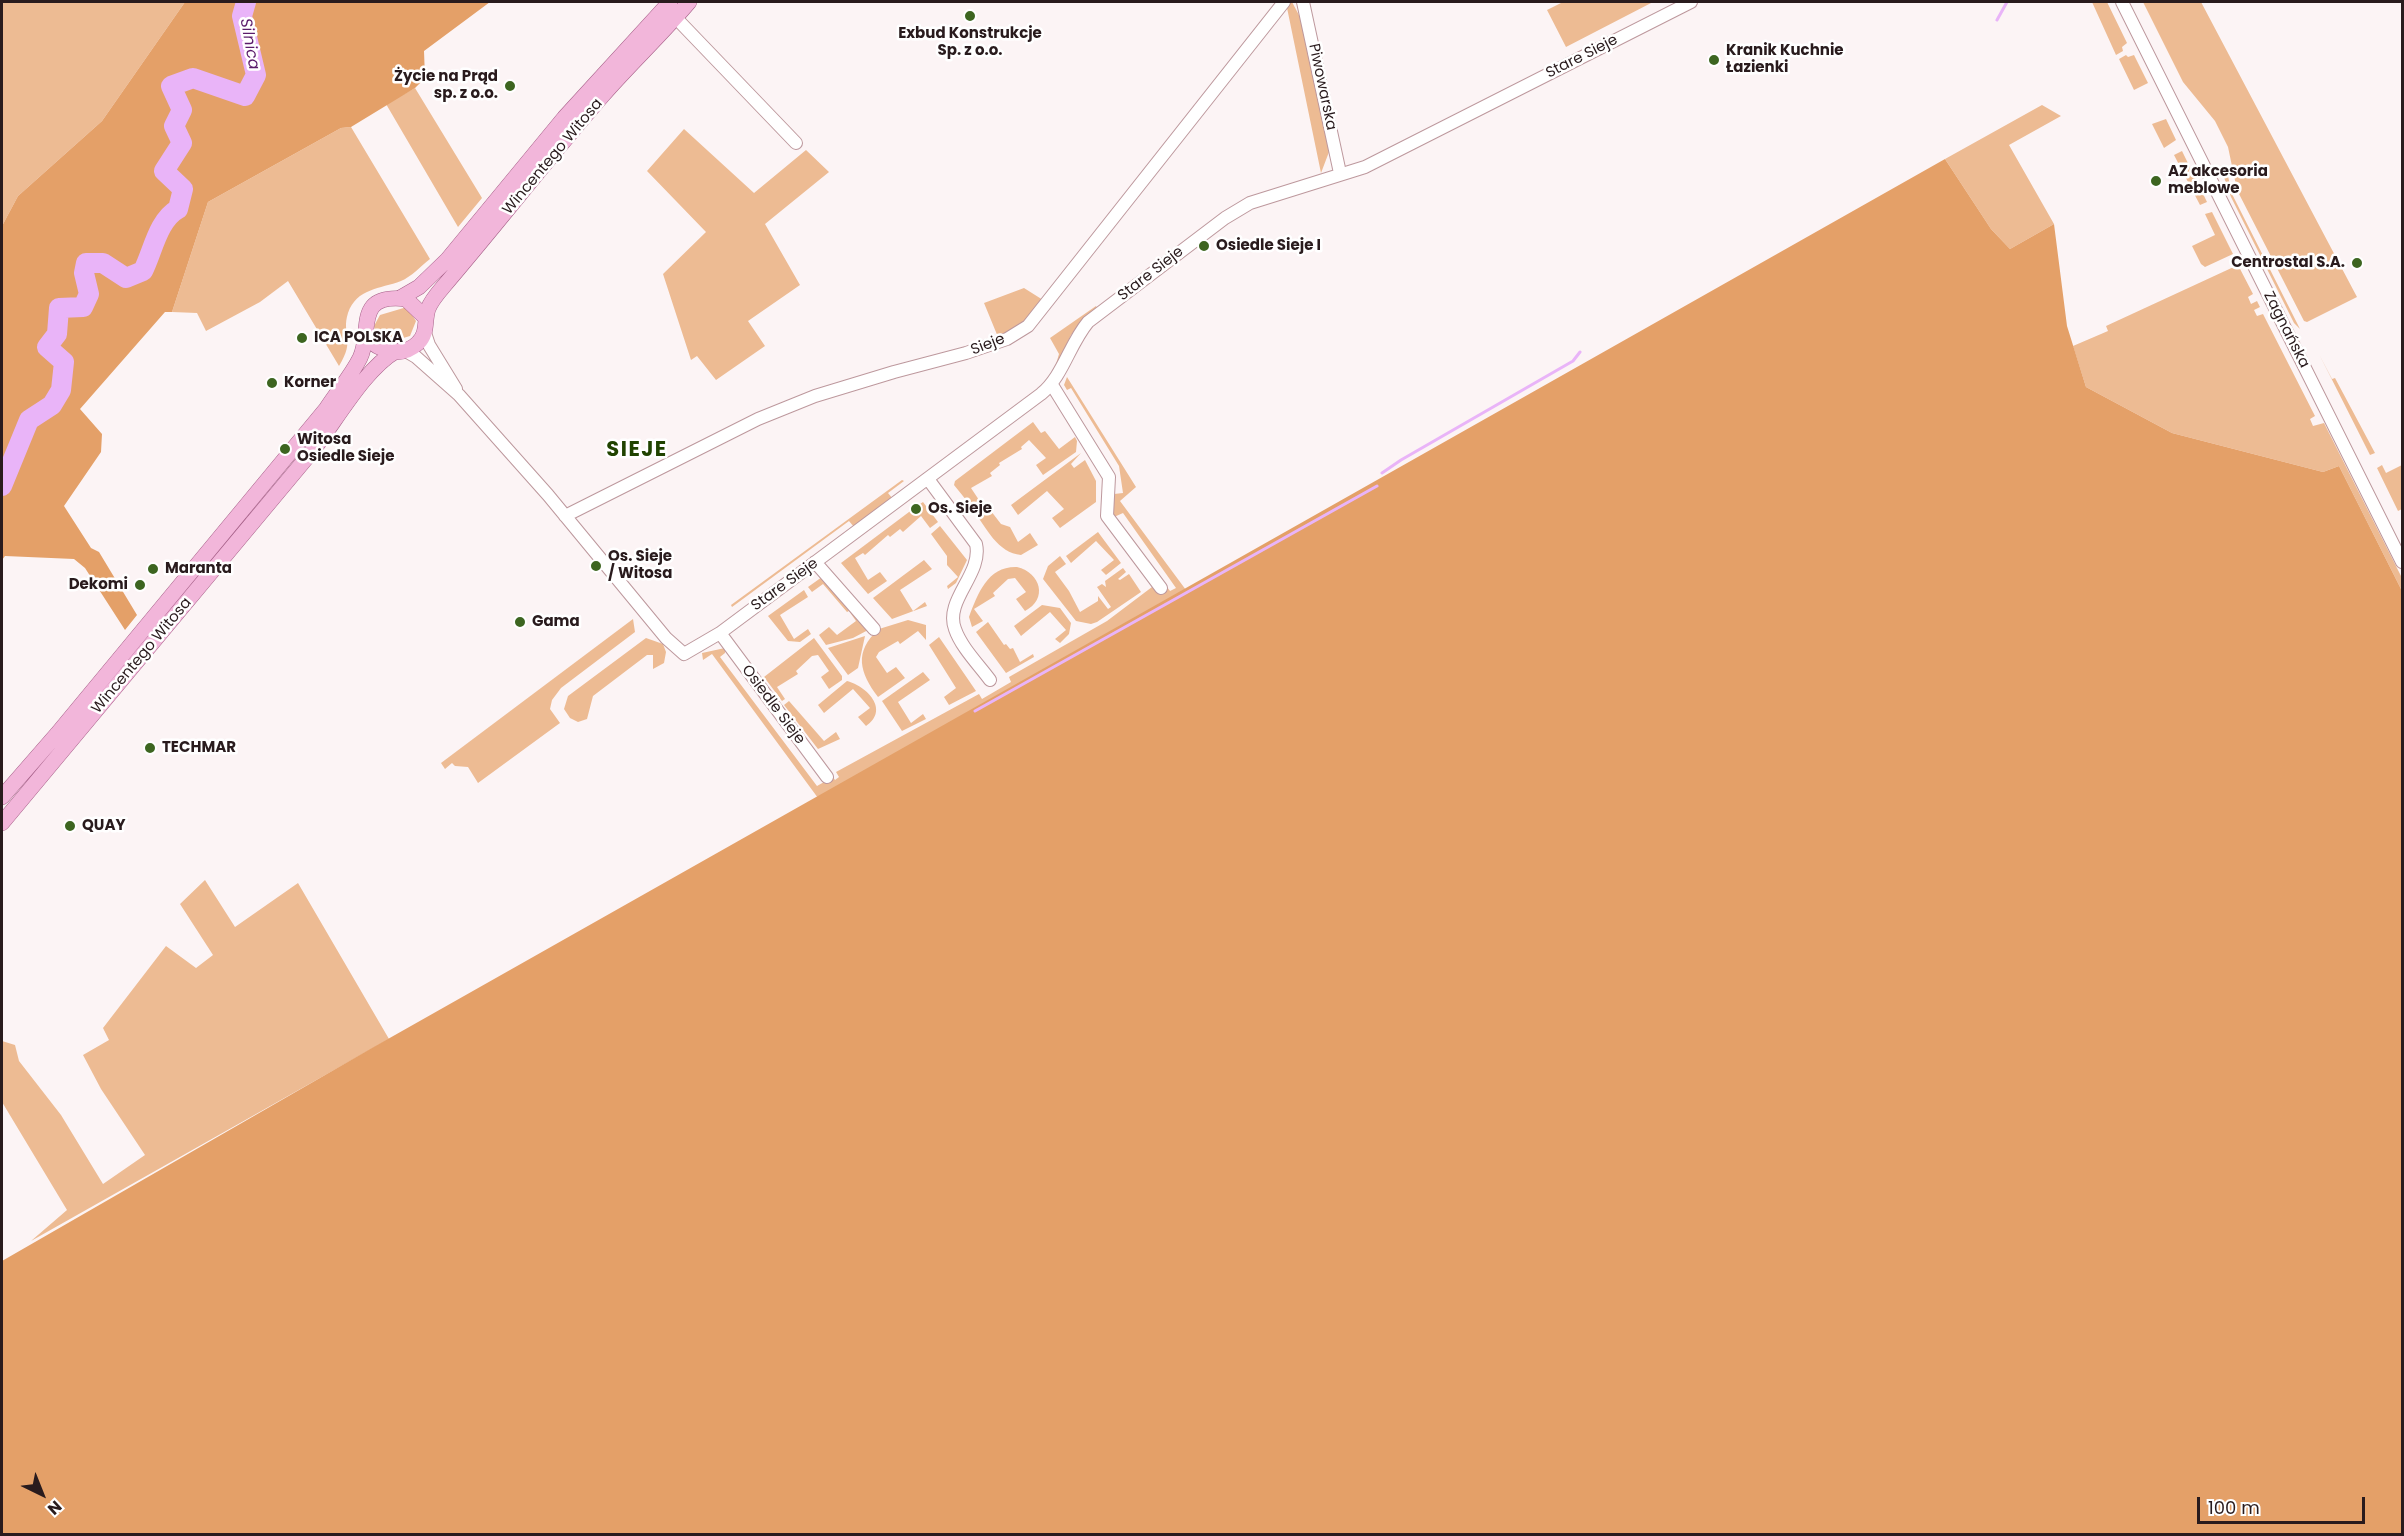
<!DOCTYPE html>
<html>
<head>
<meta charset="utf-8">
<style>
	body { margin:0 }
	#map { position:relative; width:2404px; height:1536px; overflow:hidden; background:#fcf4f5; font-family:Poppins,sans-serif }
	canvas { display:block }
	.frame { position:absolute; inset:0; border:3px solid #291b1d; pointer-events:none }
	.north { position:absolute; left:12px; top:1464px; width:60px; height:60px; -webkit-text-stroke:4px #fff; paint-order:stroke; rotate:137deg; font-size:16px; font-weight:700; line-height:24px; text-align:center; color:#291b1d }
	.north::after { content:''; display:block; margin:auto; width:21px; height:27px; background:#291b1d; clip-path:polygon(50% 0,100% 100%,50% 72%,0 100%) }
	.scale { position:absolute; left:2197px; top:1497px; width:168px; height:27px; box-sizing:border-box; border:3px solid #291b1d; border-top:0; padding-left:8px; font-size:18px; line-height:21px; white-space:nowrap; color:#291b1d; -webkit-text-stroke:4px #fff; paint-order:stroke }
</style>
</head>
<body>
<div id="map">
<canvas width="2404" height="1536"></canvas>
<div class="frame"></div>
<div class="north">N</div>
<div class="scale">100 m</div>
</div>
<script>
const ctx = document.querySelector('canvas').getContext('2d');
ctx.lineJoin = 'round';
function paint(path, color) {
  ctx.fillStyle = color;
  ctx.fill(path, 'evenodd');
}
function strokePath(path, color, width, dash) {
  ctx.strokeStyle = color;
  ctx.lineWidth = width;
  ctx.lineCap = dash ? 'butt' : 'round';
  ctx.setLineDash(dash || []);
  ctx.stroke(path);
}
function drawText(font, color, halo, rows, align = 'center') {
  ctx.font = font + ' Poppins,sans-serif';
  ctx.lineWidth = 5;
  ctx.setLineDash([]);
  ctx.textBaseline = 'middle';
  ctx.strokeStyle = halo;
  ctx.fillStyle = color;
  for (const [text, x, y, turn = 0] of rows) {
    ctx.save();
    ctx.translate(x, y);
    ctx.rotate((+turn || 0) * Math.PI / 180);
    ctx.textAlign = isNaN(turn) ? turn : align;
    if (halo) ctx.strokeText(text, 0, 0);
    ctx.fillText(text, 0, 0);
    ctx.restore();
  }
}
const green = new Path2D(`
	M2,2H185L102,121L18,196L2,226Z
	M1292,2L1300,17L1329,152L1321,173L1286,3Z
	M1563,2H1653L1566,47L1547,10Z
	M2092,2H2107L2127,43L2122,47L2123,51L2116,55Z
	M2143,2H2201L2357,297L2307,322L2304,321L2237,190L2228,147L2215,121L2183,82Z
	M2126,55L2128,57L2134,55L2148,83L2134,90L2119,59Z
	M415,88L482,198L458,227L386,104Z
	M2042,105L2061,116L2009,145L2054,224L2010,249L1991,229L1945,159Z
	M2166,119L2176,140L2164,148L2152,124Z
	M351,127L430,259C421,266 411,277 401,281C380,289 357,288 348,313C341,335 356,339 339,366L288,281L260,302L206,331L197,313L172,312L208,202L341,128Z
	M684,129L754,193L806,150L829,172L765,224L800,285L748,321L765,346L716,380L697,356L691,360L663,274L706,232L647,171Z
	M2182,151L2207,202L2200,205L2174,155Z
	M2225,165L2233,196L2300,329L2294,323L2231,197L2220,166Z
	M2212,212L2233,254L2205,267L2201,264L2192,246L2215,235L2205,214Z
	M2238,265L2253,294L2248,297L2251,304L2257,301L2260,307L2254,310L2257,316L2263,314L2315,416L2310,419L2313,426L2324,423L2402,578V591L2339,466L2323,472L2172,433L2086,387L2073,346L2108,331L2106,326Z
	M1024,288L1043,300L1026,322L998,337L984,303Z
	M1096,306L1097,308L1071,335L1054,371L1059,354L1050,338Z
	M407,307L416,321L410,336L386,343L376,337L374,326L380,315Z
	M2319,354L2332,379L2335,378L2375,453L2370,455Z
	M1067,377L1136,487L1120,501L1186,590L818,798L712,654L703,660L702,653L725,648V653L720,657L817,786L833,777L835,780L839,777L836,772L979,694L982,699L1011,682L1009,677L1107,621L1152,587L1158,593L1167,587L1170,591L1176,588L1123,513L1114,517V494L1123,493L1119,466L1071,388L1067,390L1064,385Z
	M1033,422L1041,433L1045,431L1059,449L1075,437L1077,441L1076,452L1043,475L1036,465L1046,458L1029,440L1021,447L1022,449L999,463L1000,465L990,473L992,476L971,488L979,500L971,506L954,485L955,481Z
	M1081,453L1071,464L1074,468L1085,460L1096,481V502L1060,528L1052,518L1064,509L1047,491L1018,515L1011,505Z
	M2382,465L2386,473L2402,465V509L2398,511L2377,468Z
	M902,480L904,481L888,493L893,499L854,527L849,521L732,607L731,605Z
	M923,502L938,522L930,528L921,516L903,532L900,529L890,537L888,535L865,555L863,553L855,558L868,580L880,572L887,581L868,594L841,563L913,509L916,512L922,507L920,504Z
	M984,502L1001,524L1010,527L1018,542L1030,533L1038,545L1021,555C998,553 986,528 974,511Z
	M940,526L967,560L956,583L948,589L947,586L958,577L947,565V556L931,534Z
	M1098,532L1121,563L1106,575L1101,570L1114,560L1096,541L1071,563L1066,556Z
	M1060,556L1066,564L1055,572L1069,591L1080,612L1098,601V596L1108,609L1111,607L1097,587L1102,584L1106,587L1105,581L1123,568L1126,572L1118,579L1120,580L1129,574L1141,592L1097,622L1091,624L1076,621L1043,579L1048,566Z
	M924,560L932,569L900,590L913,611L925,602L927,606L892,619L873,598Z
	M1017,567C1041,573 1048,599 1025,611L1016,599L1026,592L1015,578L1008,579L993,593L995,596L974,609L983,621L972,627L969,617C978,593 988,566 1017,567Z
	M822,577L870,629L853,638L826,645L819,635L829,627L837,635L856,621L849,611L847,612L823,584L812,592L808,587Z
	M804,590L808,597L780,615L794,639L808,629L811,634L800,642L788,641L768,616Z
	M1042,605L1060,608L1071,623L1069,634L1060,643L1055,639L1066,630L1050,612L1021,636L1014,626Z
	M633,619L635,632L561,688L552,700L550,709L560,723L478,783L468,767L455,766L452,763L445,769L441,763Z
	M908,620L926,625V640L918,631L900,644L898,641L879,652L876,657L887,673L896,667L905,678L878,697C860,673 853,652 879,629Z
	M988,622L1004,645L1006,644L1010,649L1013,648L1020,662L1033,654L1034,657L1006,673L976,632Z
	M865,636L858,668L848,675L828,648Z
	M939,637L976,691L949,705L944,697L956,688L929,645Z
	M646,638L663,644L666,652L664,663L653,669V655H647L593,696L587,719L578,722L570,718L564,709L568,696Z
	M814,638L842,676V680L829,689L821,677L829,671L818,655L812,656L796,671L798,674L777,687L785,699L782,701L764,677Z
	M923,672L930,680L898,702L911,723L923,714L926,719L902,731L882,701Z
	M847,681C867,686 890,710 866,726L858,717L870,708L853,689L824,713L818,705Z
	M789,701L824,741L836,732L840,739L818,749L784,705Z
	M205,880L235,927L298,883L389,1039L31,1241L67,1210L2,1102V1041L15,1045L19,1061L61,1115L103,1184L145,1155L101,1089L83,1055L109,1040L103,1028L166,946L196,968L213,955L180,904Z`);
const forest = new Path2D(`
	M185,2H490L424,51L425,78L415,88L351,127L341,128L208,202L172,312H165L80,409L102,434L101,452L64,506L91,548L99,552L137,615L125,630L85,568L74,559L5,556L2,560V226L18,196L102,121Z
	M1945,159L1991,229L2010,249L2054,224L2067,326L2086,387L2172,433L2323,472L2339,466L2402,591V1534H2V1261L372,1048Z`);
const stream = new Path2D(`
	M1997,20L2007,2
	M1382,473L1401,460L1573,361L1580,352
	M975,711L1377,486`);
const river = new Path2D(`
	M2,486L29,420L52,405L61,390L64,362L47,347L57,334L59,308L83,307L89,294L84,273L86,263H103L126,278L143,271C153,251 158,220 178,209L183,189L164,171L182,143L174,126L182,110L171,86L193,78L245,96L256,75L242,16L246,2`);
const minor = new Path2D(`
	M1303,2L1340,173
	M2122,2L2402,562
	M676,18L796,143
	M425,333L429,345L456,389
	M404,350L416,357L459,395L548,495L666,638L684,654L720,633L1041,394C1063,376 1069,345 1088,322L1225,218L1250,203L1365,167L1691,2
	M1052,385L1109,477L1107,516L1161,588
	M928,479L976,544C983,574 944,600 955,629C961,647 979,665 990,680
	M565,516L758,419L815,396L894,372L966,353L1007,339L1028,326L1284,2
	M815,562L874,629
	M720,633L827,777`);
const major = new Path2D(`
	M400,298L419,287L447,260L564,118L670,2
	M366,337C379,351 401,359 418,343C428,333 424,322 428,309C431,301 437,294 443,287C497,224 548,158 603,95C631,63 662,34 689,2
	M2,797L57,734L326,409C337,392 351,376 360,358C373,331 353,293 406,299L426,318
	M2,823C104,700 206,577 309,455C334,425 363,370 396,351`);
const markers = [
	[970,16,6,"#3d6520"],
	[1714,60,6,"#3d6520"],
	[510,86,6,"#3d6520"],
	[2156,181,6,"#3d6520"],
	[1204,246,6,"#3d6520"],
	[2357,263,6,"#3d6520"],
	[302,338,6,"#3d6520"],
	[272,383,6,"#3d6520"],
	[285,449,6,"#3d6520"],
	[916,509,6,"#3d6520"],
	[596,566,6,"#3d6520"],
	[153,569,6,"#3d6520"],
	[140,585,6,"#3d6520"],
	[520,622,6,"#3d6520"],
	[150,748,6,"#3d6520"],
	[70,826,6,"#3d6520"]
];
const poiNames = [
	["Exbud Konstrukcje",970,34,"center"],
	["Sp. z o.o.",970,51,"center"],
	["Kranik Kuchnie",1726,51],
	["Łazienki",1726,68],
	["Życie na Prąd",498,77,"right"],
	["sp. z o.o.",498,94,"right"],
	["AZ akcesoria",2168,172],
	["meblowe",2168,189],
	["Osiedle Sieje I",1216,246],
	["Centrostal S.A.",2345,263,"right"],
	["ICA POLSKA",314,338],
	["Korner",284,383],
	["Witosa",297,440],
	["Osiedle Sieje",297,457],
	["Os. Sieje",928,509],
	["Os. Sieje",608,557],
	["/ Witosa",608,574],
	["Maranta",165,569],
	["Dekomi",128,585,"right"],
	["Gama",532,622],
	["TECHMAR",162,748],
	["QUAY",82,826]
];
const streetNames = [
	["Stare Sieje",1582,57,-27],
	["Piwowarska",1322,87,78],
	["Wincentego Witosa",553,157,-50],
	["Stare Sieje",1151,274,-38],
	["Zagnańska",2286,330,63],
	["Sieje",988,345,-21],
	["Stare Sieje",785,585,-36],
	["Wincentego Witosa",142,656,-50],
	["Osiedle Sieje",773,705,53]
];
const waterNames = [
	["Silnica",249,44,80]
];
const districtNames = [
	["SIEJE",637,451]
];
paint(green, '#edbb93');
paint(forest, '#e4a068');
strokePath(stream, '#e9b4f8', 3);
strokePath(river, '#e9b4f8', 20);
strokePath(minor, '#bd989d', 14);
strokePath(major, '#a66088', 16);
strokePath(minor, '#fff', 12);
strokePath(major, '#f2b6da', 15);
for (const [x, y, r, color] of markers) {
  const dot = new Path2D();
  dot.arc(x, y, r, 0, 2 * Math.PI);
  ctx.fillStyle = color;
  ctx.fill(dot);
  strokePath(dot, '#fff', 2);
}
drawText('bold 15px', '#291b1d', '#fff', poiNames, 'left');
drawText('15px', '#291b1d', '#fff', streetNames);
drawText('italic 16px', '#5b1c6b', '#fff', waterNames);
ctx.letterSpacing = '1.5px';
drawText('bold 21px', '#204300', '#fff', districtNames);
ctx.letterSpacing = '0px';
</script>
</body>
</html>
